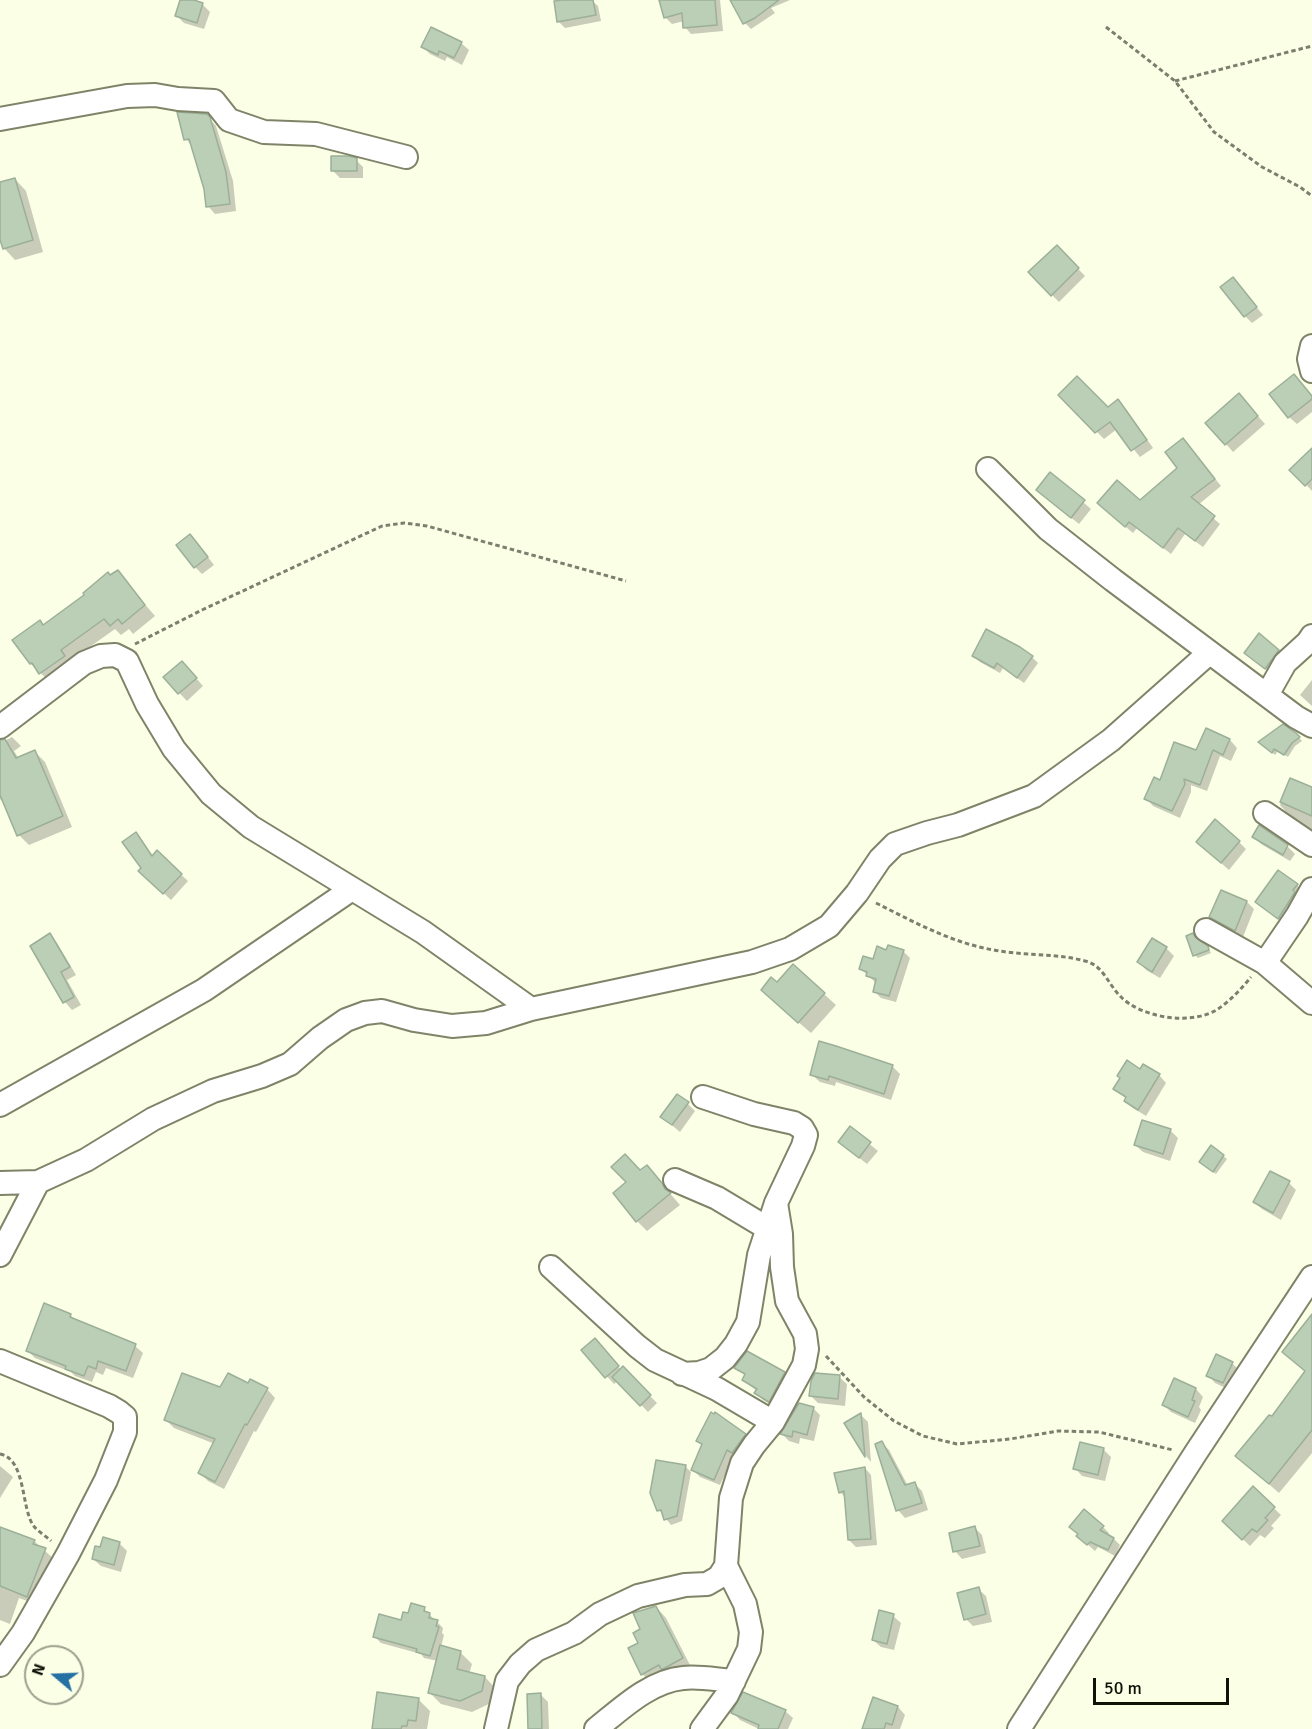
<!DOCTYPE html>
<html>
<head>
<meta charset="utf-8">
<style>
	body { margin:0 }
	#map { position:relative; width:1312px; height:1729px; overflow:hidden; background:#faffe6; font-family:Signika,sans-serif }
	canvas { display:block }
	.north { position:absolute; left:24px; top:1645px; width:60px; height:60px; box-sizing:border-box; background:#faffe6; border:2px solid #9ca08d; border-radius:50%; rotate:289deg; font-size:16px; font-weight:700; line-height:24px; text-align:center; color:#101208 }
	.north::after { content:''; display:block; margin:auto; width:21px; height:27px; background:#2571a4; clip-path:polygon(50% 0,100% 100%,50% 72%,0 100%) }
	.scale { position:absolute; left:1093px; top:1678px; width:136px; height:27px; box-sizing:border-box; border:3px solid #101208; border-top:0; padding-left:8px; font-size:18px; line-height:21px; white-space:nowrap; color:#101208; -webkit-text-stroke:4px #faffe6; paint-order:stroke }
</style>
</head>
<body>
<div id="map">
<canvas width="1312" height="1729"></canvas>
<div class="north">N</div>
<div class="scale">50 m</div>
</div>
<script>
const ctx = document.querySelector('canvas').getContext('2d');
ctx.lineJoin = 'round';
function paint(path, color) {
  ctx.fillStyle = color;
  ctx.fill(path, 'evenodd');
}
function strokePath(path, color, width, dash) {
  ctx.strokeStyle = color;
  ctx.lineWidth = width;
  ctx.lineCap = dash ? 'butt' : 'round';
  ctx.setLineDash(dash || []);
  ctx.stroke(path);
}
const shadow = new Path2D(`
	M181,0H189L202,4L210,12L204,29L184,23L177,16Z
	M591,0L598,6L601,21L565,28L558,21Z
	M690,0H720L723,31L691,34L685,27L684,21L672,24L665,17Z
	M734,0H790L771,8L775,13L751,29L745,23Z
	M461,43L469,50L462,65L447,57L445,61L430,54L423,47Z
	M207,116L216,126L233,181L236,211L215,214L208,206L206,189L193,147L186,139Z
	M356,160L363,167V178H340L332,170Z
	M15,179L26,191L43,252L15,260L4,248L0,237V184Z
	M1057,247L1085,276L1059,302L1030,273Z
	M1240,287L1263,315L1252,323L1245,316Z
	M1294,376L1312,396V412L1297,424L1289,417Z
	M1060,395L1107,409L1118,401L1126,409L1153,448L1140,457L1117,429L1104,439Z
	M1246,403L1265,424L1233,452L1208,423Z
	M1192,450L1221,486L1198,505L1220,524L1203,547L1185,534L1171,554L1137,528L1133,533L1106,510L1140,502L1179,468Z
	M1312,459V491L1292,470Z
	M1050,474L1091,509L1079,524L1045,497Z
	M197,543L214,565L202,574L195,567Z
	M117,572L155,616L133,634L129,629L121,635L115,629L70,661L51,683L31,664L14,640L40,622L44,626Z
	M1260,635L1284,658L1272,674L1252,659Z
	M974,656L1032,657L1038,663L1024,683L1003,668L1000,673L980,662Z
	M189,670L203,686L187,701L165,678Z
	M1312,680V706L1300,695Z
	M1207,730L1230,740L1237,748L1231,761L1220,756L1207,791L1191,785V792L1180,818L1153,806L1146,798L1161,782L1197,752Z
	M1296,734L1302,741L1295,746L1288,757L1278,751L1275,755L1263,745Z
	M12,737L21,746L14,751L19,759L35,752L45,762L72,827L29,845L19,835L5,804L0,799V741L3,742Z
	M1291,780L1312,790V830L1289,815L1280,805Z
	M1259,827L1287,846L1295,854L1290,861L1261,844L1254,836Z
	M136,834L153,857L157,852L188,881L171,900L140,871L143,868Z
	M1239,842L1246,849L1229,870L1205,849Z
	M1297,885L1304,893L1286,925L1257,902Z
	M1247,902L1254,909L1243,937L1219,924L1211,917Z
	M50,935L57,943L76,975L67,980L81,1005L72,1010L65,1002L32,946Z
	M1193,935L1210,951L1211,953L1198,958L1195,955Z
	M1153,940L1166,948L1174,956L1160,978L1146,970L1139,962Z
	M903,951L910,958L896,1002L881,998L874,991L876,983L861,969L887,952Z
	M777,984L824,994L836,1005L811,1033L774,1001Z
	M892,1066L900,1074L891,1100L836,1082L835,1086L820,1082L812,1075Z
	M1141,1071L1159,1075L1166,1083L1146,1116L1133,1108L1126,1101L1127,1099L1115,1088Z
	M688,1104L695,1111L680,1132L662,1117Z
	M850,1128L878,1151L867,1164L839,1142Z
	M1170,1130L1178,1138L1170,1161L1143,1152L1135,1145Z
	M1212,1147L1227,1159L1216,1174L1204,1165Z
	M647,1167L680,1205L647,1231L637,1221L641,1172Z
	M1289,1183L1296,1190L1281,1220L1262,1209L1254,1202Z
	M70,1315L77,1321L135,1346L143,1353L133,1378L106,1368L103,1375L96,1372L92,1382L75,1376L71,1372L35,1358L28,1351Z
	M1312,1316V1453L1279,1493L1237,1456L1272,1418L1306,1372L1284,1352Z
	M602,1348L621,1370L623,1369L657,1403L648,1412L618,1381L614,1384L583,1350Z
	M1232,1363L1239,1370L1230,1390L1215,1383L1208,1375Z
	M736,1367L784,1374L791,1381L776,1408L763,1400L756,1393L757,1391L743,1380L746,1376Z
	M839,1377L847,1384L845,1406L818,1403L811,1396Z
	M1175,1380L1196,1389L1203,1397L1199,1407L1201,1410L1195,1423L1171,1412L1164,1405Z
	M249,1384L267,1389L275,1398L256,1432L254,1431L224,1489L208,1481L200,1473L215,1444L174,1428L166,1420L221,1389Z
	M813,1408L820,1415L814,1441L800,1438L799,1444L789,1441L782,1434Z
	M861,1415L868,1422L871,1462L866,1456L846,1424Z
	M745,1435L751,1441L739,1459L734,1455L720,1485L700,1477L693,1470L703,1446L698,1441Z
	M882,1443L889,1450L908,1486L915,1484L922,1491L928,1510L905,1518L898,1510Z
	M1081,1444L1104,1450L1111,1457L1105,1481L1082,1476L1075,1468Z
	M0,1466L13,1477L0,1498Z
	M685,1466L691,1472L682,1521L671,1525L659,1510Z
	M865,1468L871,1475L877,1545L856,1547L849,1540L846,1498L840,1492Z
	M1253,1488L1281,1515L1271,1526L1274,1528L1265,1538L1260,1535L1250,1546L1224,1521Z
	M1103,1527L1109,1533L1107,1536L1114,1539L1120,1545L1115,1556L1098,1547L1095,1551L1085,1542Z
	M0,1528L34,1541L54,1559L36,1604L19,1598L10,1624L0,1620Z
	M975,1528L982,1535L986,1553L962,1559L955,1551Z
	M119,1543L127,1551L121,1572L101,1566L93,1559L101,1549Z
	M978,1589L986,1596L992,1622L973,1626L966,1619Z
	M656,1607L666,1618L692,1669L653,1684L642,1674L640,1644L642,1630Z
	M424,1609L443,1628L442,1633L444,1635L441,1647L460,1652L472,1664L469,1674L485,1677L496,1689L493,1702L472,1712L441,1704L430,1693L438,1661L424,1658L421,1654L381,1643L374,1636L402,1622L409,1615Z
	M893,1616L901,1623L894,1650L881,1647L873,1640Z
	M541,1695L548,1702L549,1729H530Z
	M874,1699L898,1707L905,1715L900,1729H864Z
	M419,1700L430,1711L427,1729H374Z
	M785,1711L793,1718L788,1729H759L740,1720L733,1712Z`);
const building = new Path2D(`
	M180,0H194L203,3L197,23L175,16Z
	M562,0H593L596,15L557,22L554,1Z
	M659,0H715L717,25L683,28L682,13L664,18Z
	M730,0H779L755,18L743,24Z
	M431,27L462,42L454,58L439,51L438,55L421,47Z
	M177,112L207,114L210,117L226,172L230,204L206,207L204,189L189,139L184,140Z
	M331,156H348L357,158V171H331Z
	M15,178L33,240L3,249L0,240V182Z
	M1057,245L1079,268L1051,296L1028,272Z
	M1233,277L1257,307L1244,317L1220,287Z
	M1294,374L1312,396V399L1288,418L1269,394Z
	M1077,376L1108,407L1118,399L1147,440L1131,451L1110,422L1095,433L1058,395Z
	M1239,393L1258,416L1225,445L1205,423Z
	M1183,438L1215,479L1191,497L1215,516L1195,541L1178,528L1163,548L1129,522L1125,527L1097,503L1117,480L1140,500L1177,468L1165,452Z
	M1312,448V479L1305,486L1289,470Z
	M1050,472L1085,500L1071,518L1036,490Z
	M190,534L208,557L194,568L176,545Z
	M118,570L145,605L122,624L118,619L110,626L104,619L61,650L65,656L39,674L32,663L30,664L12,640L40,620L43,625L84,595L83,593L108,572L110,575Z
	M986,629L1020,647L1033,656L1017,678L997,663L994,668L972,656Z
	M1259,633L1279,650L1265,669L1244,653Z
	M182,661L197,678L178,694L163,677Z
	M1283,724L1296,733L1300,737L1292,743L1284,755L1274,749L1272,753L1258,742Z
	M1206,728L1230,739L1223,755L1213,750L1200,785L1184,779L1185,784L1172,811L1144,799L1154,777L1160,780L1174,742L1196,750Z
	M5,739L16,758L35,750L63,816L17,836L0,795V740Z
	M1290,778L1312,787V816L1280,802Z
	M1215,819L1240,841L1221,863L1196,842Z
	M1259,825L1288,845L1283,855L1252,837Z
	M136,832L152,856L157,850L182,874L163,894L138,871L141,868L122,842Z
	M1278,870L1298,884L1293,890L1295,892L1278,919L1255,902Z
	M1221,890L1247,901L1235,931L1209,917Z
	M50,933L70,967L61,972L74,997L63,1003L30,946Z
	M1193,933L1195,937L1208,946L1209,950L1193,956L1186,936Z
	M1152,938L1167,947L1152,972L1137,962Z
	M888,945L904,950L889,996L873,992L876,979L866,976L867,972L859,969L863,956L873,959L877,946L886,950Z
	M793,964L825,993L798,1023L761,990L771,977L777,982Z
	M819,1041L836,1046L893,1065L884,1094L829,1076L828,1080L810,1075Z
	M1127,1060L1140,1069L1143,1064L1160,1074L1138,1110L1124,1101L1126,1097L1113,1089L1120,1078L1117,1076Z
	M677,1094L689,1102L672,1125L660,1117Z
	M1142,1120L1171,1129L1163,1154L1134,1145Z
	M850,1126L871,1142L859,1158L838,1142Z
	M1211,1145L1224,1155L1213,1172L1199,1162Z
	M625,1154L640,1170L647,1165L662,1183L665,1189L671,1193L636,1222L613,1193L626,1182L611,1167Z
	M1270,1171L1290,1181L1273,1213L1253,1202Z
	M44,1303L71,1314L70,1317L136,1344L126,1371L98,1361L96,1369L88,1366L84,1376L65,1369L66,1366L26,1351Z
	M1312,1314V1430L1269,1484L1235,1456L1269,1415L1272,1416L1305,1371L1282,1352Z
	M595,1338L619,1366L605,1378L581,1350Z
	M747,1351L785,1372L769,1402L754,1393L757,1389L742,1380L745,1374L734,1368Z
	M1216,1354L1233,1362L1223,1383L1206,1376Z
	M623,1366L651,1395L640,1406L612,1377Z
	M182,1373L220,1387L228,1373L248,1383L250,1379L268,1388L247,1425L245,1424L215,1482L198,1473L215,1439L164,1420Z
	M815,1373L840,1375L838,1399L809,1396L811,1381Z
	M1174,1378L1196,1388L1192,1400L1195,1401L1188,1417L1162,1405Z
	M799,1403L814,1407L807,1435L793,1431L792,1437L780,1434Z
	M711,1412L714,1414L715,1412L746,1434L732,1453L727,1450L714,1480L691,1470L702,1444L696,1441Z
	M861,1413L865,1457L844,1423Z
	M882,1441L905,1485L915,1482L922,1503L896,1511L875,1444Z
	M1080,1442L1104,1448L1098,1475L1073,1469Z
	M656,1460L686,1465L677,1516L664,1520L661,1510L657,1511L650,1493Z
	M865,1467L871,1539L848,1540L844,1491L839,1493L834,1473Z
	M1253,1486L1275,1507L1265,1518L1268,1520L1257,1532L1252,1529L1242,1540L1222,1521Z
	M1084,1509L1104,1526L1100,1530L1114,1538L1108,1550L1090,1542L1087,1545L1076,1536L1078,1534L1069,1527Z
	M975,1526L980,1546L953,1552L949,1533Z
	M0,1527L35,1540L33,1544L46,1548L27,1597L0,1586Z
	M103,1537L120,1542L114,1565L92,1559L95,1546L100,1547Z
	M979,1587L986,1614L964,1620L957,1593Z
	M411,1603L425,1607L424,1611L430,1613L429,1618L438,1620L436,1626L439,1627L430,1656L416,1652L417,1649L373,1637L379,1614L401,1620L403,1612L408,1613Z
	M656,1606L683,1658L663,1669H661L659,1665L641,1675L628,1648L638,1643L633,1633L640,1629L633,1613Z
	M879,1610L894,1614L887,1644L872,1640Z
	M440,1645L461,1651L457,1669L485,1676L482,1691L460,1701L428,1693Z
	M377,1692L419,1698L416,1721L408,1720L407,1726H402L401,1729H372Z
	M743,1692L786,1710L778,1729H758L759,1725L731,1713Z
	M541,1693L542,1729H528L527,1694Z
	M873,1697L898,1706L892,1725L886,1723L884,1729H862Z`);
const path = new Path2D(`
	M1106,27L1175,81L1214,132L1262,167L1300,187L1312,196
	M1175,81L1312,46
	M135,644L202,610L382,526L404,523L427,526L626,581
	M876,903C914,922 952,943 994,950C1024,956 1056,953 1085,961C1103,965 1108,984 1120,996C1141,1018 1192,1026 1218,1009C1230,1001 1242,988 1251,977
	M826,1356L864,1397L894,1421L923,1436L957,1444L1010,1439L1058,1431L1099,1432L1173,1450
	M0,1454C26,1459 21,1507 33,1525C37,1531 46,1536 51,1541`);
const minor = new Path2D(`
	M0,119L127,96L155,95L178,99L214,101L229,120L264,132L316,134L406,157
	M1312,346L1309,359L1312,371
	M988,469L1048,529L1113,580L1296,717L1312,726
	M1267,695L1285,663L1308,642L1312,636
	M0,727L84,663L101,656L115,655L127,661L147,704L174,749L211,794L251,827L423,932L531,1009
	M1265,813L1312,845
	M1206,930L1265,963L1312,1003
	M1265,963L1297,916L1312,889
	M0,1105L204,990L352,889
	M675,1180L717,1198L767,1228
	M0,1183L38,1182L86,1160L153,1119L213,1091L262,1076L290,1064L320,1038L346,1020L365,1013L382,1011L414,1020L452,1026L486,1023L531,1009L752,962L790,949L829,926L857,893L880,859L895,844L927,833L958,825L1034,796L1111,740L1209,653
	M0,1255L38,1182
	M551,1267L637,1346L655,1360L717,1389L773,1422
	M0,1361L109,1406L119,1412L125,1417V1432L106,1480L68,1554L23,1633L0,1665
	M682,1374L699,1373L711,1369L725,1358L736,1344L748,1322L759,1255L776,1203L803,1146L806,1135L802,1128L794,1123L754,1114L703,1097
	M496,1729L507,1681L520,1664L536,1650L574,1633L600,1614L638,1596L685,1585L707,1584L719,1577L726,1566L731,1498L742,1463L754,1445L773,1422L804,1365L807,1349L805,1334L787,1301L782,1267L781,1234L776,1203
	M596,1729C621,1709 650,1681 683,1678C699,1676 718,1680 734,1681
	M702,1729L727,1695L749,1649L751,1632L745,1604L726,1566
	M1019,1729L1195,1454L1312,1277`);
paint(shadow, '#0003');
paint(building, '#bbcfb7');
strokePath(building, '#9caf98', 1.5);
strokePath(minor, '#7f8469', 26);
strokePath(path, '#7c7f6e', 3, [4.5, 3]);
strokePath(minor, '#fff', 22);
</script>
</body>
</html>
